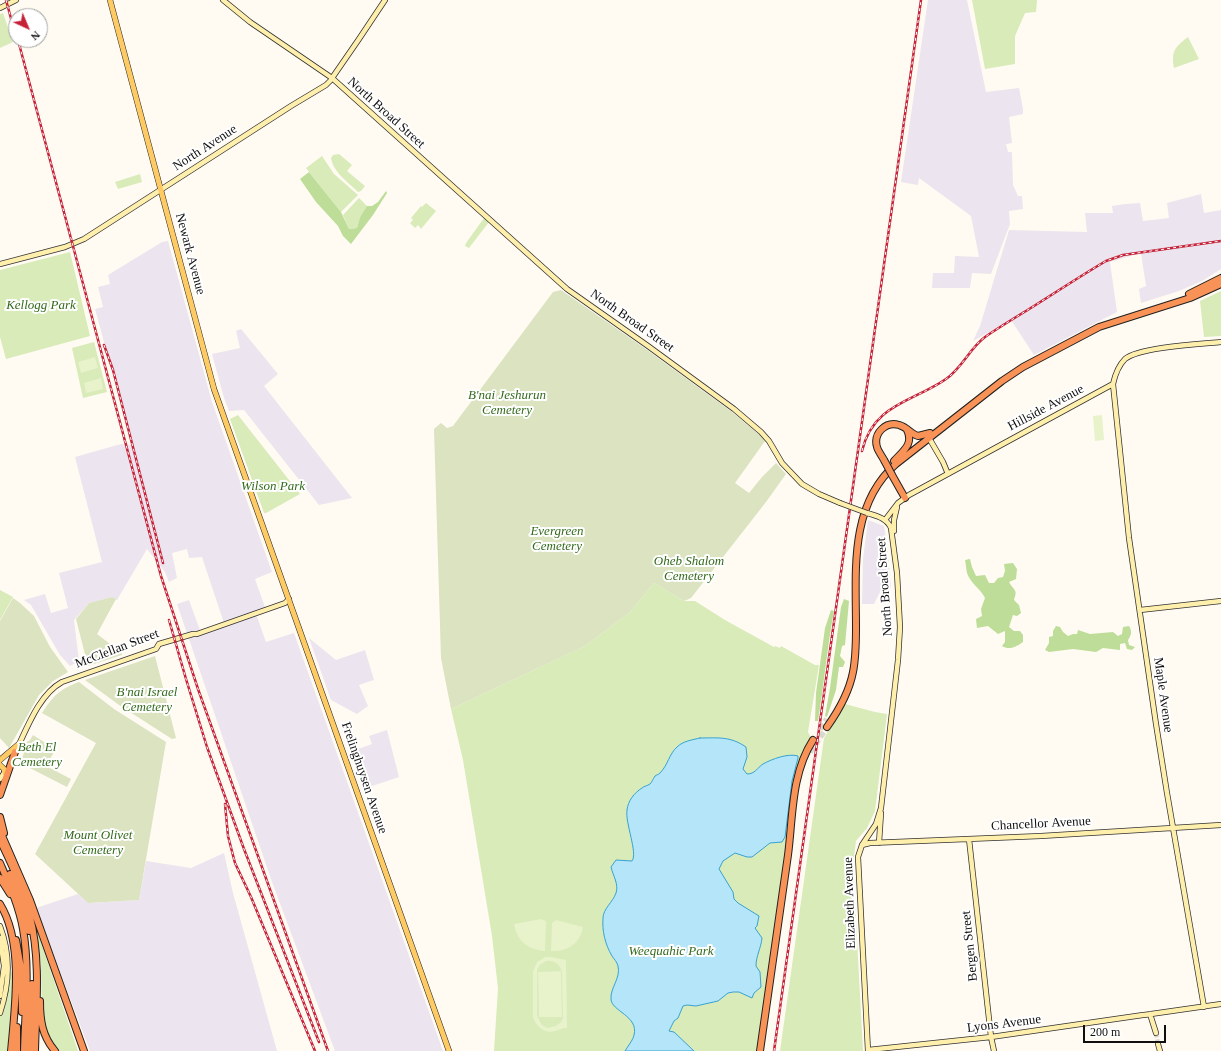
<!DOCTYPE html>
<html>
<head>
<meta charset="utf-8">
<style>
	body { margin:0 }
	#map { position:relative; width:1221px; height:1051px; overflow:hidden; background:#fffbf2; font-family:Georgia,serif }
	canvas { display:block }
	.north { position:absolute; left:8px; top:8px; width:40px; height:40px; box-sizing:border-box; background:#fff; border:1px solid #9f9f9f; border-radius:50%; rotate:136deg; font-size:11px; font-weight:700; line-height:16px; text-align:center; color:#0f0f0f }
	.north::after { content:''; display:block; margin:auto; width:14px; height:18px; background:#c52137; clip-path:polygon(50% 0,100% 100%,50% 72%,0 100%) }
	.scale { position:absolute; left:1083px; top:1025px; width:83px; height:18px; box-sizing:border-box; border:2px solid #0f0f0f; border-top:0; padding-left:5px; font-size:12px; line-height:14px; white-space:nowrap; color:#0f0f0f; -webkit-text-stroke:3px #fff; paint-order:stroke }
</style>
</head>
<body>
<div id="map">
<canvas width="1221" height="1051"></canvas>
<div class="north">N</div>
<div class="scale">200 m</div>
</div>
<script>
const ctx = document.querySelector('canvas').getContext('2d');
ctx.lineJoin = 'round';
function paint(path, color) {
  ctx.fillStyle = color;
  ctx.fill(path, 'evenodd');
}
function strokePath(path, color, width, dash) {
  ctx.strokeStyle = color;
  ctx.lineWidth = width;
  ctx.lineCap = dash ? 'butt' : 'round';
  ctx.setLineDash(dash || []);
  ctx.stroke(path);
}
function drawText(font, color, halo, rows, align = 'center') {
  ctx.font = font + ' Georgia,serif';
  ctx.lineWidth = 4;
  ctx.setLineDash([]);
  ctx.textBaseline = 'middle';
  ctx.strokeStyle = halo;
  ctx.fillStyle = color;
  for (const [text, x, y, turn = 0] of rows) {
    ctx.save();
    ctx.translate(x, y);
    ctx.rotate((+turn || 0) * Math.PI / 180);
    ctx.textAlign = isNaN(turn) ? turn : align;
    if (halo) ctx.strokeText(text, 0, 0);
    ctx.fillText(text, 0, 0);
    ctx.restore();
  }
}
const industrial = new Path2D(`
	M928,0H967L986,92L1019,88L1023,109V114L1009,117L1012,143L1006,144L1008,152H1012L1013,185L1018,196H1022L1023,209L1009,211L1010,224L991,274L972,273L970,288H932L933,273H954L955,256L979,257L971,216L919,178L918,185L901,182Z
	M1201,194L1204,213L1221,210V269L1202,281L1179,291L1141,303L1139,289L1146,286L1141,253L1110,262L1117,312L1034,355L1011,320L973,341L980,326L1009,230L1087,232L1085,213H1113L1112,206L1125,204L1140,203L1143,221L1169,218L1167,203Z
	M168,241L212,402L272,572L255,579L266,610L256,614L266,642L294,633L443,1051H335L272,882L177,604L189,600L201,633L225,626L202,557L189,558L187,549L172,553L177,578L169,582L165,572L147,549L117,600L112,597L89,603L74,620L79,661L70,666L60,655L31,605L24,600L45,594L51,613L68,608L59,573L102,562L75,457L121,444L132,445L95,309L103,307L98,287L110,284L108,275L162,242Z
	M241,329L278,374L264,386L352,498L319,505L244,410L229,411L224,398L212,354L240,348L236,331Z
	M868,520L884,526L887,544L891,588H882L874,604H862L863,559Z
	M309,638L336,660L365,650L374,680L359,685L368,706L357,714L331,700Z
	M387,730L399,777L363,789L350,752L372,744L369,736Z
	M224,853L233,893L277,1051H90L36,908L78,894L88,903L139,900L146,861L191,868Z`);
const green = new Path2D(`
	M972,0H1037L1036,12L1025,13L1015,36V64L985,69Z
	M3,13L13,42L0,48V14Z
	M1188,37L1199,59L1174,68C1171,51 1175,47 1188,37Z
	M339,154L352,165L347,171L365,186L361,191L358,192C348,182 333,172 331,158L333,155Z
	M322,156L334,174L358,195L341,212L306,168Z
	M140,174L142,182L118,189L115,182Z
	M359,198L367,206L360,217L357,228L349,229L343,215Z
	M426,203L436,211L421,229L418,225L415,228L410,223L413,220L411,218L421,206L422,207Z
	M484,218L489,222L469,248L465,246L466,243Z
	M70,252L90,336L6,359L0,337V270Z
	M1221,291V336L1204,337L1200,301Z
	M94,342L107,392L83,398L72,348Z
	M238,415L300,494L266,513H264L230,419Z
	M654,583L684,601H695L725,620L774,647L775,646L780,648L781,646L815,665H819L808,732L811,738L791,813L758,1051H494L498,988L492,936L463,760L451,709L585,646L629,613Z
	M0,590L13,597L0,620Z
	M845,704L875,712L887,714L875,811L867,828L856,841L853,865L863,1051H780L824,738Z
	M36,928L78,1051H58L51,1043L42,1022L41,964Z
	M12,971L13,997L7,1051H0V1017L6,997L10,974Z`);
const forest = new Path2D(`
	M309,172L341,212L349,229L357,228L360,217L367,206H372L378,202L386,191L387,193L373,215L351,244L343,236L338,226L316,202L300,179Z
	M970,559L972,567L976,576L985,575L989,583H994L998,578L1003,577L1005,571L1004,564L1013,563L1017,569L1016,579L1009,582C1014,591 1018,589 1014,600L1019,605L1021,613L1017,616L1013,615L1009,627L1014,631H1020L1023,635V642C1017,646 1010,651 1002,646L1005,642V631L998,634L988,626L977,628L976,619L982,616L981,609L985,598C981,589 970,583 967,573C966,569 966,564 965,560Z
	M844,599L849,601L845,645L842,646L840,656L845,662L843,667H839L836,690L827,717L825,716L830,688L841,607Z
	M831,610L834,611C827,648 824,685 818,721H815L816,693L825,628Z
	M1056,626L1060,627L1063,632L1068,636L1073,634H1077L1078,630L1090,634L1113,632L1118,636L1122,634L1123,627L1129,626C1132,631 1132,634 1128,640L1129,645L1135,647L1132,650L1127,649L1125,643L1120,644V650L1103,648L1096,652L1073,649L1049,652L1045,650L1049,643V637L1053,636V631Z`);
const cemetery = new Path2D(`
	M561,290L643,347L732,412L763,438L765,441L735,483L749,493L762,477L776,463L786,474L766,502L691,598L684,601L654,583L629,613L585,646L451,709L441,658L434,429L441,423L447,428L453,426L553,292Z
	M112,597L116,599L97,634L122,653V655L88,666L76,619L89,603Z
	M13,598L20,603L34,616L50,647L68,672L53,681L39,695L9,748L0,738V621Z
	M155,656L176,738L172,739L119,705L85,680Z
	M79,682L114,709L166,742L139,900L88,903L35,854L96,743L42,713C53,696 60,689 79,682Z
	M33,735L52,747L54,752L46,766L71,779L67,787L20,763L22,759L27,742L30,740Z`);
const pitch = new Path2D(`
	M95,357L98,368L81,373L78,362Z
	M101,378L103,389L86,393L84,383Z
	M1102,415L1104,440L1095,441L1093,416Z
	M541,919L546,921L545,951C528,950 517,941 514,924Z
	M556,920L583,927C580,944 567,952 551,951L552,923Z
	M545,957H550L566,960L567,1028C562,1028 560,1030 555,1031C545,1034 536,1027 533,1017V971L537,962ZM546,961C554,960 560,964 562,972L563,1018L561,1022L556,1026L547,1028L541,1024L537,1015V970L540,965Z
	M561,971L562,1017H539L538,972Z`);
const water = new Path2D(`
	M700,738C718,738 730,736 746,747L747,757L743,769L747,774C755,774 757,768 763,764C772,759 788,753 798,756V758L792,781L785,837L782,842L770,843L752,857H747L735,853L723,861L719,869L733,892L734,899L738,903L759,916L757,926L755,928L762,938C761,948 756,956 756,966L760,972L761,987L754,993L752,998L739,992H733L728,993L718,1001L696,1006L687,1005L683,1006L678,1018L674,1021L669,1031L674,1032L694,1051H625C628,1046 633,1040 634,1035C639,1016 611,1011 611,999C610,988 621,978 618,966C617,962 614,959 612,956C605,944 602,931 603,918C603,909 613,902 616,893C619,884 613,876 611,867L616,860L632,861C638,853 625,823 627,810C628,801 634,793 642,788C644,786 647,786 650,784C652,782 653,779 655,776C658,774 658,775 660,773C668,765 669,754 677,747C683,741 692,740 700,738Z`);
const secondaryTunnel = new Path2D(`
	M1156,1033L1158,1044`);
const highwayTunnel = new Path2D(`
	M820,729L827,719
	M810,752L827,727`);
const secondary = new Path2D(`
	M223,0L250,22L332,78L567,289L648,346L734,409L761,432L769,441L782,463L802,484L819,494L840,503
	M0,8L16,0
	M0,264L65,247L84,239L291,106L326,85L330,81L359,39L385,0
	M929,438L943,462L948,474
	M867,513C876,516 887,518 891,528L897,573L900,627L898,660L881,808L876,824L862,845L858,857L868,1051
	M885,520L898,503L909,495L1113,384
	M894,531V520L897,507
	M1140,610L1221,601
	M14,755C26,731 38,695 62,682L156,649L159,644L193,634H197L285,603L289,599
	M0,779L6,770
	M969,839L991,1037L994,1051
	M879,843L881,813
	M862,845L870,843L1041,836L1221,825
	M0,926C11,955 10,983 0,1013
	M0,938L4,966L0,996
	M1204,1007L1167,793L1156,724L1129,538L1113,384C1115,375 1118,366 1125,359C1139,347 1200,344 1221,342
	M1150,1014L1156,1033
	M1144,1015L1221,1004
	M1158,1044L1160,1051
	M868,1050L991,1037L1143,1015`);
const primary = new Path2D(`
	M110,0L214,389L449,1051
	M0,760L20,743
	M0,765L4,769L5,773`);
const highway = new Path2D(`
	M1189,294L1221,278
	M884,460C882,456 878,451 877,447C873,433 886,421 899,425C907,427 911,434 918,436L930,433
	M894,461C903,451 914,444 907,430
	M892,475L905,498
	M827,727C839,710 849,693 853,672C856,657 856,642 856,627C856,571 849,505 896,464L1002,381L1023,367L1099,327L1190,298L1221,284
	M0,795L15,752
	M0,817L4,833
	M0,831L30,900L84,1051
	M0,840C12,865 24,890 30,917C41,960 36,1007 35,1051
	M0,863C9,884 19,906 23,929C30,969 25,1011 24,1051
	M10,874L22,904L29,931
	M0,878L10,894
	M0,904C24,943 15,1007 11,1051
	M16,940L21,968L22,1012
	M40,1001C40,1020 42,1036 55,1051
	M17,1027V1051
	M30,1051L32,984
	M760,1051C769,986 779,920 788,855C793,817 791,774 813,740`);
const rail = new Path2D(`
	M6,0L16,37
	M18,40L161,576L198,689L328,1051
	M104,345L113,370L163,563
	M862,451C873,404 913,402 946,379C962,368 970,348 985,337C1001,326 1018,316 1034,306C1058,291 1082,275 1106,261L1123,255L1221,241
	M169,620L186,679L207,747L244,849L319,1042
	M225,804L228,836L235,863L251,897L315,1051
	M774,1051L921,0`);
const secondaryBridge = new Path2D(`
	M840,503L867,513`);
const highwayBridge = new Path2D(`
	M884,460L892,475`);
const streetNames = [
	["North Broad Street",386,113,42],
	["North Avenue",205,148,-33],
	["Newark Avenue",190,254,75],
	["North Broad Street",632,321,35],
	["Hillside Avenue",1046,408,-28],
	["North Broad Street",885,587,-94],
	["McClellan Street",117,649,-21],
	["Maple Avenue",1163,695,82],
	["Frelinghuysen Avenue",364,778,71],
	["Chancellor Avenue",1041,824,-3],
	["Elizabeth Avenue",850,903,-92],
	["Bergen Street",970,946,-96],
	["Lyons Avenue",1004,1024,-7]
];
const parkNames = [
	["Kellogg Park",41,306],
	["B'nai Jeshurun",507,396],
	["Cemetery",507,411],
	["Wilson Park",273,487],
	["Evergreen",557,532],
	["Cemetery",557,547],
	["Oheb Shalom",689,562],
	["Cemetery",689,577],
	["B'nai Israel",147,693],
	["Cemetery",147,708],
	["Beth El",37,748],
	["Cemetery",37,763],
	["Mount Olivet",98,836],
	["Cemetery",98,851],
	["Weequahic Park",671,952]
];
paint(industrial, '#ece4ee');
paint(green, '#d8ebb9');
paint(forest, '#bddd98');
paint(cemetery, '#dbe3c1');
paint(pitch, '#e8f2cb');
paint(water, '#b4e5f8');
strokePath(water, '#38a2d2', 1);
strokePath(secondaryTunnel, '#dbd8d0', 4.5, [4.5, 2]);
strokePath(highwayTunnel, '#dbd8d0', 6, [6, 3]);
strokePath(secondary, '#313131', 6);
strokePath(primary, '#202020', 6);
strokePath(highway, '#202020', 8);
strokePath(secondary, '#ffefad', 4.5);
strokePath(primary, '#fdca64', 5);
strokePath(highway, '#f99256', 6);
strokePath(rail, '#c52137', 2.5);
strokePath(rail, '#fff', 1, [3]);
strokePath(secondaryBridge, '#313131', 6, []);
strokePath(highwayBridge, '#202020', 8, []);
strokePath(secondaryBridge, '#ffefad', 4.5);
strokePath(highwayBridge, '#f99256', 6);
drawText('13px', '#0f0f0f', '#fff', streetNames);
drawText('italic 13px', '#336a1c', '#fff', parkNames);
</script>
</body>
</html>
